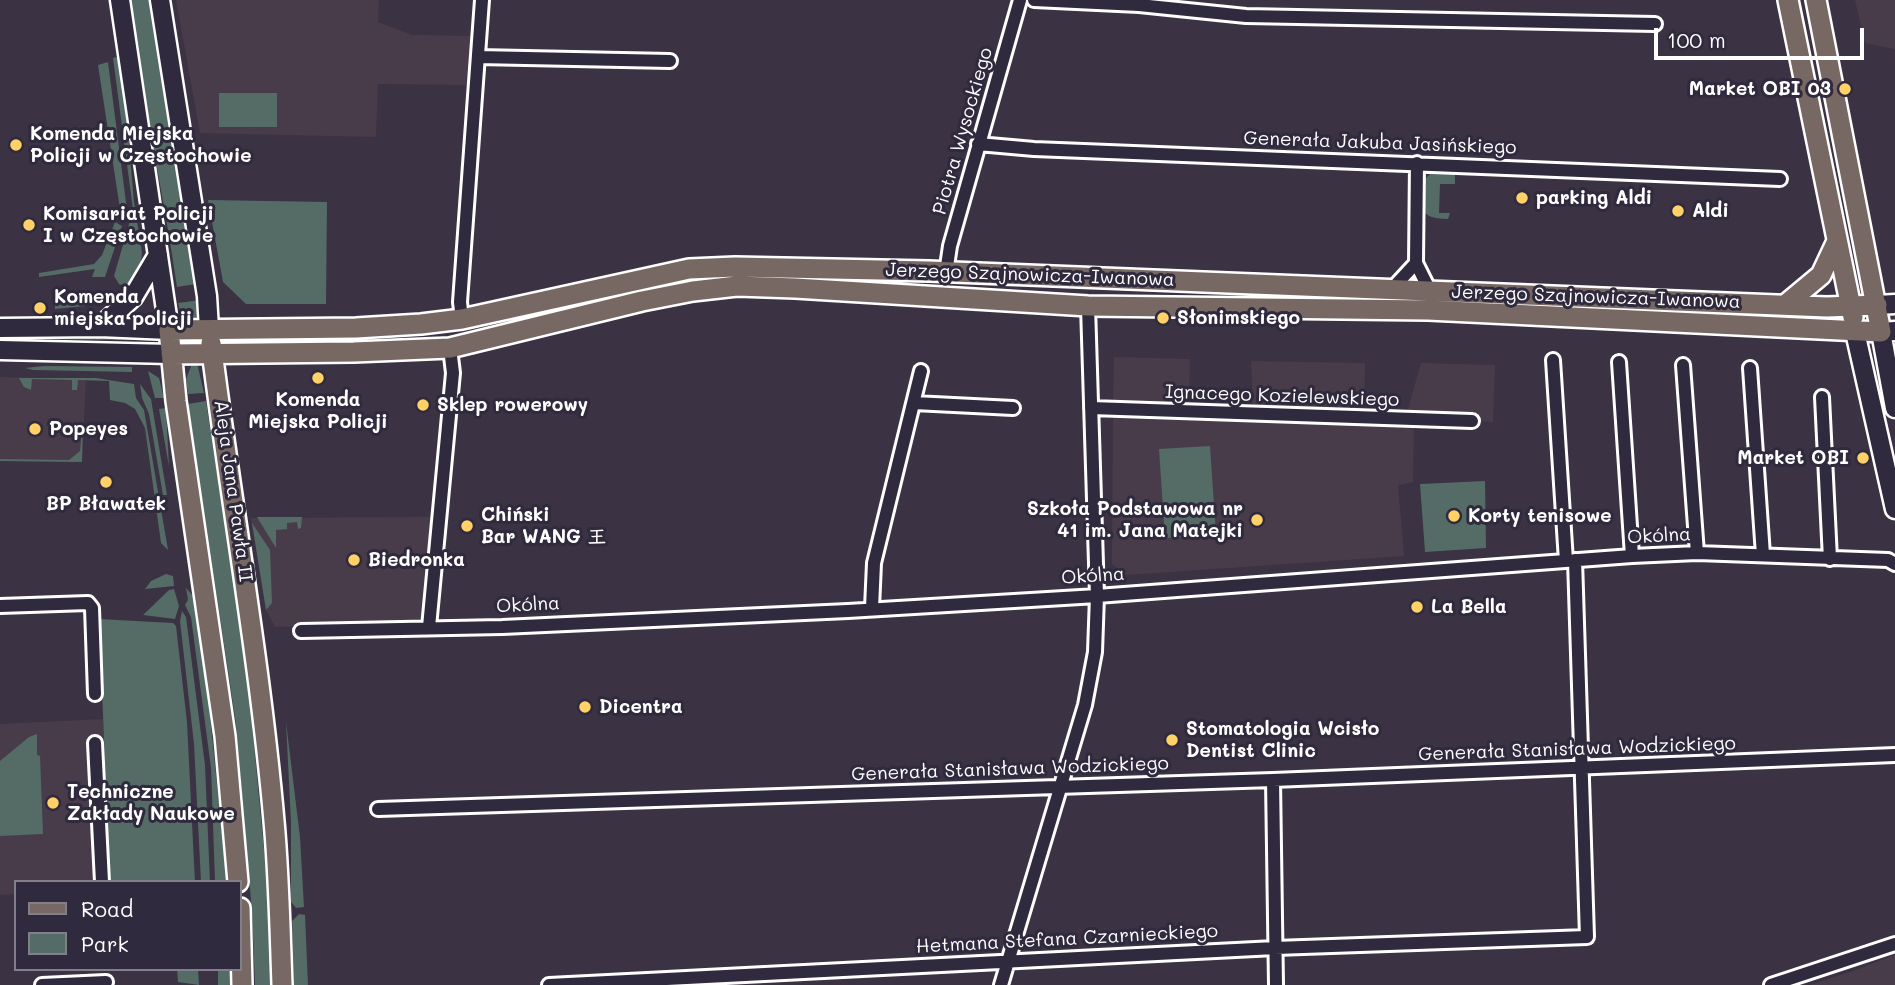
<!DOCTYPE html>
<html>
<head>
<meta charset="utf-8">
<style>
	body { margin:0 }
	#map { position:relative; width:1895px; height:985px; overflow:hidden; background:#3b3243; font-family:Mali,sans-serif }
	canvas { display:block }
	.legend { position:absolute; left:14px; top:880px; width:228px; height:91px; box-sizing:border-box; background:#2f2a3d; border:2px solid #827f8b; margin:0; padding:9px 12px; list-style:none; font-size:21px; color:#fff }
	.legend li { display:flex; align-items:center; gap:14px; height:35px }
	.legend b { width:35px; border:2px solid #827f8b }
	.scale { position:absolute; left:1654px; top:28px; width:210px; height:32px; box-sizing:border-box; border:4px solid #fff; border-top:0; padding-left:9px; font-size:21px; line-height:24px; white-space:nowrap; color:#fff; -webkit-text-stroke:5px #2f2a3d; paint-order:stroke }
</style>
</head>
<body>
<div id="map">
<canvas width="1895" height="985"></canvas>
<ul class="legend">
<li><b style="height:9px;background:#776864"></b>Road</li>
<li><b style="height:19px;background:#546b66"></b>Park</li>
</ul>
<div class="scale">100 m</div>
</div>
<script>
const ctx = document.querySelector('canvas').getContext('2d');
ctx.lineJoin = 'round';
function paint(path, color) {
  ctx.fillStyle = color;
  ctx.fill(path, 'evenodd');
}
function strokePath(path, color, width, dash) {
  ctx.strokeStyle = color;
  ctx.lineWidth = width;
  ctx.lineCap = dash ? 'butt' : 'round';
  ctx.setLineDash(dash || []);
  ctx.stroke(path);
}
function drawText(font, color, halo, rows, align = 'center') {
  ctx.font = font + ' Mali,"LXGW WenKai TC",sans-serif';
  ctx.lineWidth = 6;
  ctx.setLineDash([]);
  ctx.textBaseline = 'middle';
  ctx.strokeStyle = halo;
  ctx.fillStyle = color;
  for (const [text, x, y, turn = 0] of rows) {
    ctx.save();
    ctx.translate(x, y);
    ctx.rotate((+turn || 0) * Math.PI / 180);
    ctx.textAlign = isNaN(turn) ? turn : align;
    if (halo) ctx.strokeText(text, 0, 0);
    ctx.fillText(text, 0, 0);
    ctx.restore();
  }
}
const built = new Path2D(`
	M176,0H379L378,22L412,35L474,36L471,85L378,84L376,137L200,133Z
	M1855,0H1895V49L1865,43Z
	M1114,357L1190,359L1189,406L1113,403Z
	M1251,361L1365,363L1364,412L1253,408Z
	M1421,363L1495,365L1493,422L1406,416Z
	M0,377L86,379L82,462L0,461Z
	M1113,413L1414,423L1413,482L1398,485L1404,556L1126,575L1112,564Z
	M434,517L425,612L421,619L414,621L275,627L266,610L251,518Z
	M103,719L110,882H16V894L0,895V724Z
	M1895,955V985H1810L1853,971Z`);
const green = new Path2D(`
	M128,0H153L196,284L177,287C163,190 142,96 128,0Z
	M116,57L122,63L134,202L142,253L140,272L133,289L119,284L114,276L133,210L113,58Z
	M108,62L127,210L124,221L116,218L120,209L98,65Z
	M219,93H277V127H219Z
	M1438,171L1455,174V184H1440L1439,213H1450L1448,219C1416,218 1423,208 1423,181L1431,173Z
	M208,200L327,202L326,304H246L223,282Z
	M115,222L122,226L105,277H92L95,269L39,277V273L94,264L102,255Z
	M108,296L115,298L105,304L55,309V304Z
	M200,300L199,312L194,321H183L178,303Z
	M0,335L135,336L134,340L0,339Z
	M197,363L204,393L188,394L186,379L192,364Z
	M44,366L132,367V372L33,370L25,368Z
	M148,371L159,378L164,398H155Z
	M19,378H96L134,384L136,398L144,410L168,550L161,543L145,428L135,409L125,403L110,400L109,381L78,380L77,390H72V380L32,379L31,390L24,387Z
	M140,384L151,399L167,495H163L149,414L142,398Z
	M206,401L247,671L269,902L273,985H255L252,912L236,724L188,404Z
	M166,408L169,467L159,409Z
	M83,419L82,462L0,461V459L69,460L80,451Z
	M1210,446L1216,535L1165,538L1159,449Z
	M1485,481L1486,548L1425,552L1420,484Z
	M257,517H302L301,528L298,529L297,522L287,523V529L276,530V548Z
	M252,523L270,550L272,603L266,610Z
	M166,574L173,576L174,586L145,589L151,581Z
	M186,588L195,598L205,667L227,882H215L211,768L191,617L185,605L188,600Z
	M174,589L179,606L175,619L143,615L169,590Z
	M182,611L186,617L205,765L210,882H201L194,744L180,621Z
	M99,619L173,623L176,626L187,722L195,882H110Z
	M286,722L300,837L304,907L296,908L291,902V823Z
	M37,734V755L40,756L43,834L0,836V761L29,737Z
	M299,914L305,915L308,985H294L292,921Z
	M177,969H198L199,985L178,982Z
	M218,969H231L232,985H218Z`);
const street = new Path2D(`
	M1034,0L1139,5L1246,16L1655,24
	M478,57L670,61
	M978,144L1034,149L1780,179
	M1417,163L1416,263L1430,291
	M946,273L950,246L1020,0
	M1392,289L1416,263
	M462,319L460,302L482,0
	M1553,360L1566,561
	M1619,362L1632,556
	M1683,365L1697,553
	M1750,368L1763,555
	M1822,397L1830,559
	M914,403L1013,408
	M1091,408L1472,421
	M0,606L88,603L92,608L95,694
	M872,608L874,563L921,371
	M429,627L453,373L450,348
	M301,631L502,627L848,611L1097,596L1632,556L1697,553L1888,560L1895,564
	M95,743L102,882
	M1273,780L1276,985
	M378,809L1273,780L1895,755
	M42,985L106,982
	M549,985L1275,948L1587,937L1575,560
	M1001,985L1085,705L1095,652L1097,596L1088,306
	M1771,985L1895,944`);
const secondary = new Path2D(`
	M160,0L207,296L209,329
	M1877,305L1895,304
	M100,327L133,297L158,255
	M0,328L100,327L169,330L120,0
	M1895,331L1881,332L1895,408
	M1855,332L1895,509
	M0,350L171,354`);
const primary = new Path2D(`
	M1788,0L1853,317
	M1785,305L1821,275L1837,241
	M211,343C231,503 260,661 274,821C279,875 280,930 282,985
	M171,354L354,352L450,348L642,301L693,291L737,286L795,288L1088,306L1428,310L1881,332L1816,0
	M238,882L225,736L176,401L169,330L356,328L421,324L462,319L689,269L735,267L929,271L1827,307L1877,305
	M240,908L242,985`);
const markers = [
	[1845,89,7,"#ffd166"],
	[16,145,7,"#ffd166"],
	[1522,198,7,"#ffd166"],
	[1678,211,7,"#ffd166"],
	[29,225,7,"#ffd166"],
	[40,308,7,"#ffd166"],
	[1163,318,7,"#ffd166"],
	[318,378,7,"#ffd166"],
	[423,405,7,"#ffd166"],
	[35,429,7,"#ffd166"],
	[1863,458,7,"#ffd166"],
	[106,482,7,"#ffd166"],
	[1454,516,7,"#ffd166"],
	[1257,520,7,"#ffd166"],
	[467,526,7,"#ffd166"],
	[354,560,7,"#ffd166"],
	[1417,607,7,"#ffd166"],
	[585,707,7,"#ffd166"],
	[1172,740,7,"#ffd166"],
	[53,803,7,"#ffd166"]
];
const poiNames = [
	["Market OBI 03",1831,89,"right"],
	["Komenda Miejska",30,134],
	["Policji w Częstochowie",30,156],
	["parking Aldi",1536,198],
	["Aldi",1692,211],
	["Komisariat Policji",43,214],
	["I w Częstochowie",43,236],
	["Komenda",54,297],
	["miejska policji",54,319],
	["Słonimskiego",1177,318],
	["Komenda",318,400,"center"],
	["Miejska Policji",318,422,"center"],
	["Sklep rowerowy",437,405],
	["Popeyes",49,429],
	["Market OBI",1849,458,"right"],
	["BP Bławatek",106,504,"center"],
	["Szkoła Podstawowa nr",1243,509,"right"],
	["41 im. Jana Matejki",1243,531,"right"],
	["Chiński",481,515],
	["Bar WANG 王",481,537],
	["Korty tenisowe",1468,516],
	["Biedronka",368,560],
	["La Bella",1431,607],
	["Dicentra",599,707],
	["Stomatologia Wcisło",1186,729],
	["Dentist Clinic",1186,751],
	["Techniczne",67,792],
	["Zakłady Naukowe",67,814]
];
const streetNames = [
	["Piotra Wysockiego",963,131,-74],
	["Generała Jakuba Jasińskiego",1380,143,2],
	["Jerzego Szajnowicza-Iwanowa",1030,275,2],
	["Jerzego Szajnowicza-Iwanowa",1596,297,2],
	["Ignacego Kozielewskiego",1282,396,2],
	["Aleja Jana Pawła II",233,491,82],
	["Okólna",1659,536,-3],
	["Okólna",1093,576,-4],
	["Okólna",528,605,-3],
	["Generała Stanisława Wodzickiego",1577,749,-2],
	["Generała Stanisława Wodzickiego",1010,769,-2],
	["Hetmana Stefana Czarnieckiego",1067,939,-3]
];
paint(built, '#493c4a');
paint(green, '#546b66');
strokePath(street, '#fff', 18);
strokePath(secondary, '#fff', 23);
strokePath(primary, '#fff', 24);
strokePath(street, '#2f2a3d', 12);
strokePath(secondary, '#2f2a3d', 18);
strokePath(primary, '#776864', 19);
for (const [x, y, r, color] of markers) {
  const dot = new Path2D();
  dot.arc(x, y, r, 0, 2 * Math.PI);
  ctx.fillStyle = color;
  ctx.fill(dot);
  strokePath(dot, '#2f2a3d', 2.5);
}
drawText('bold 19px', '#fff', '#2f2a3d', poiNames, 'left');
drawText('19px', '#fff', '#2f2a3d', streetNames);
</script>
</body>
</html>
